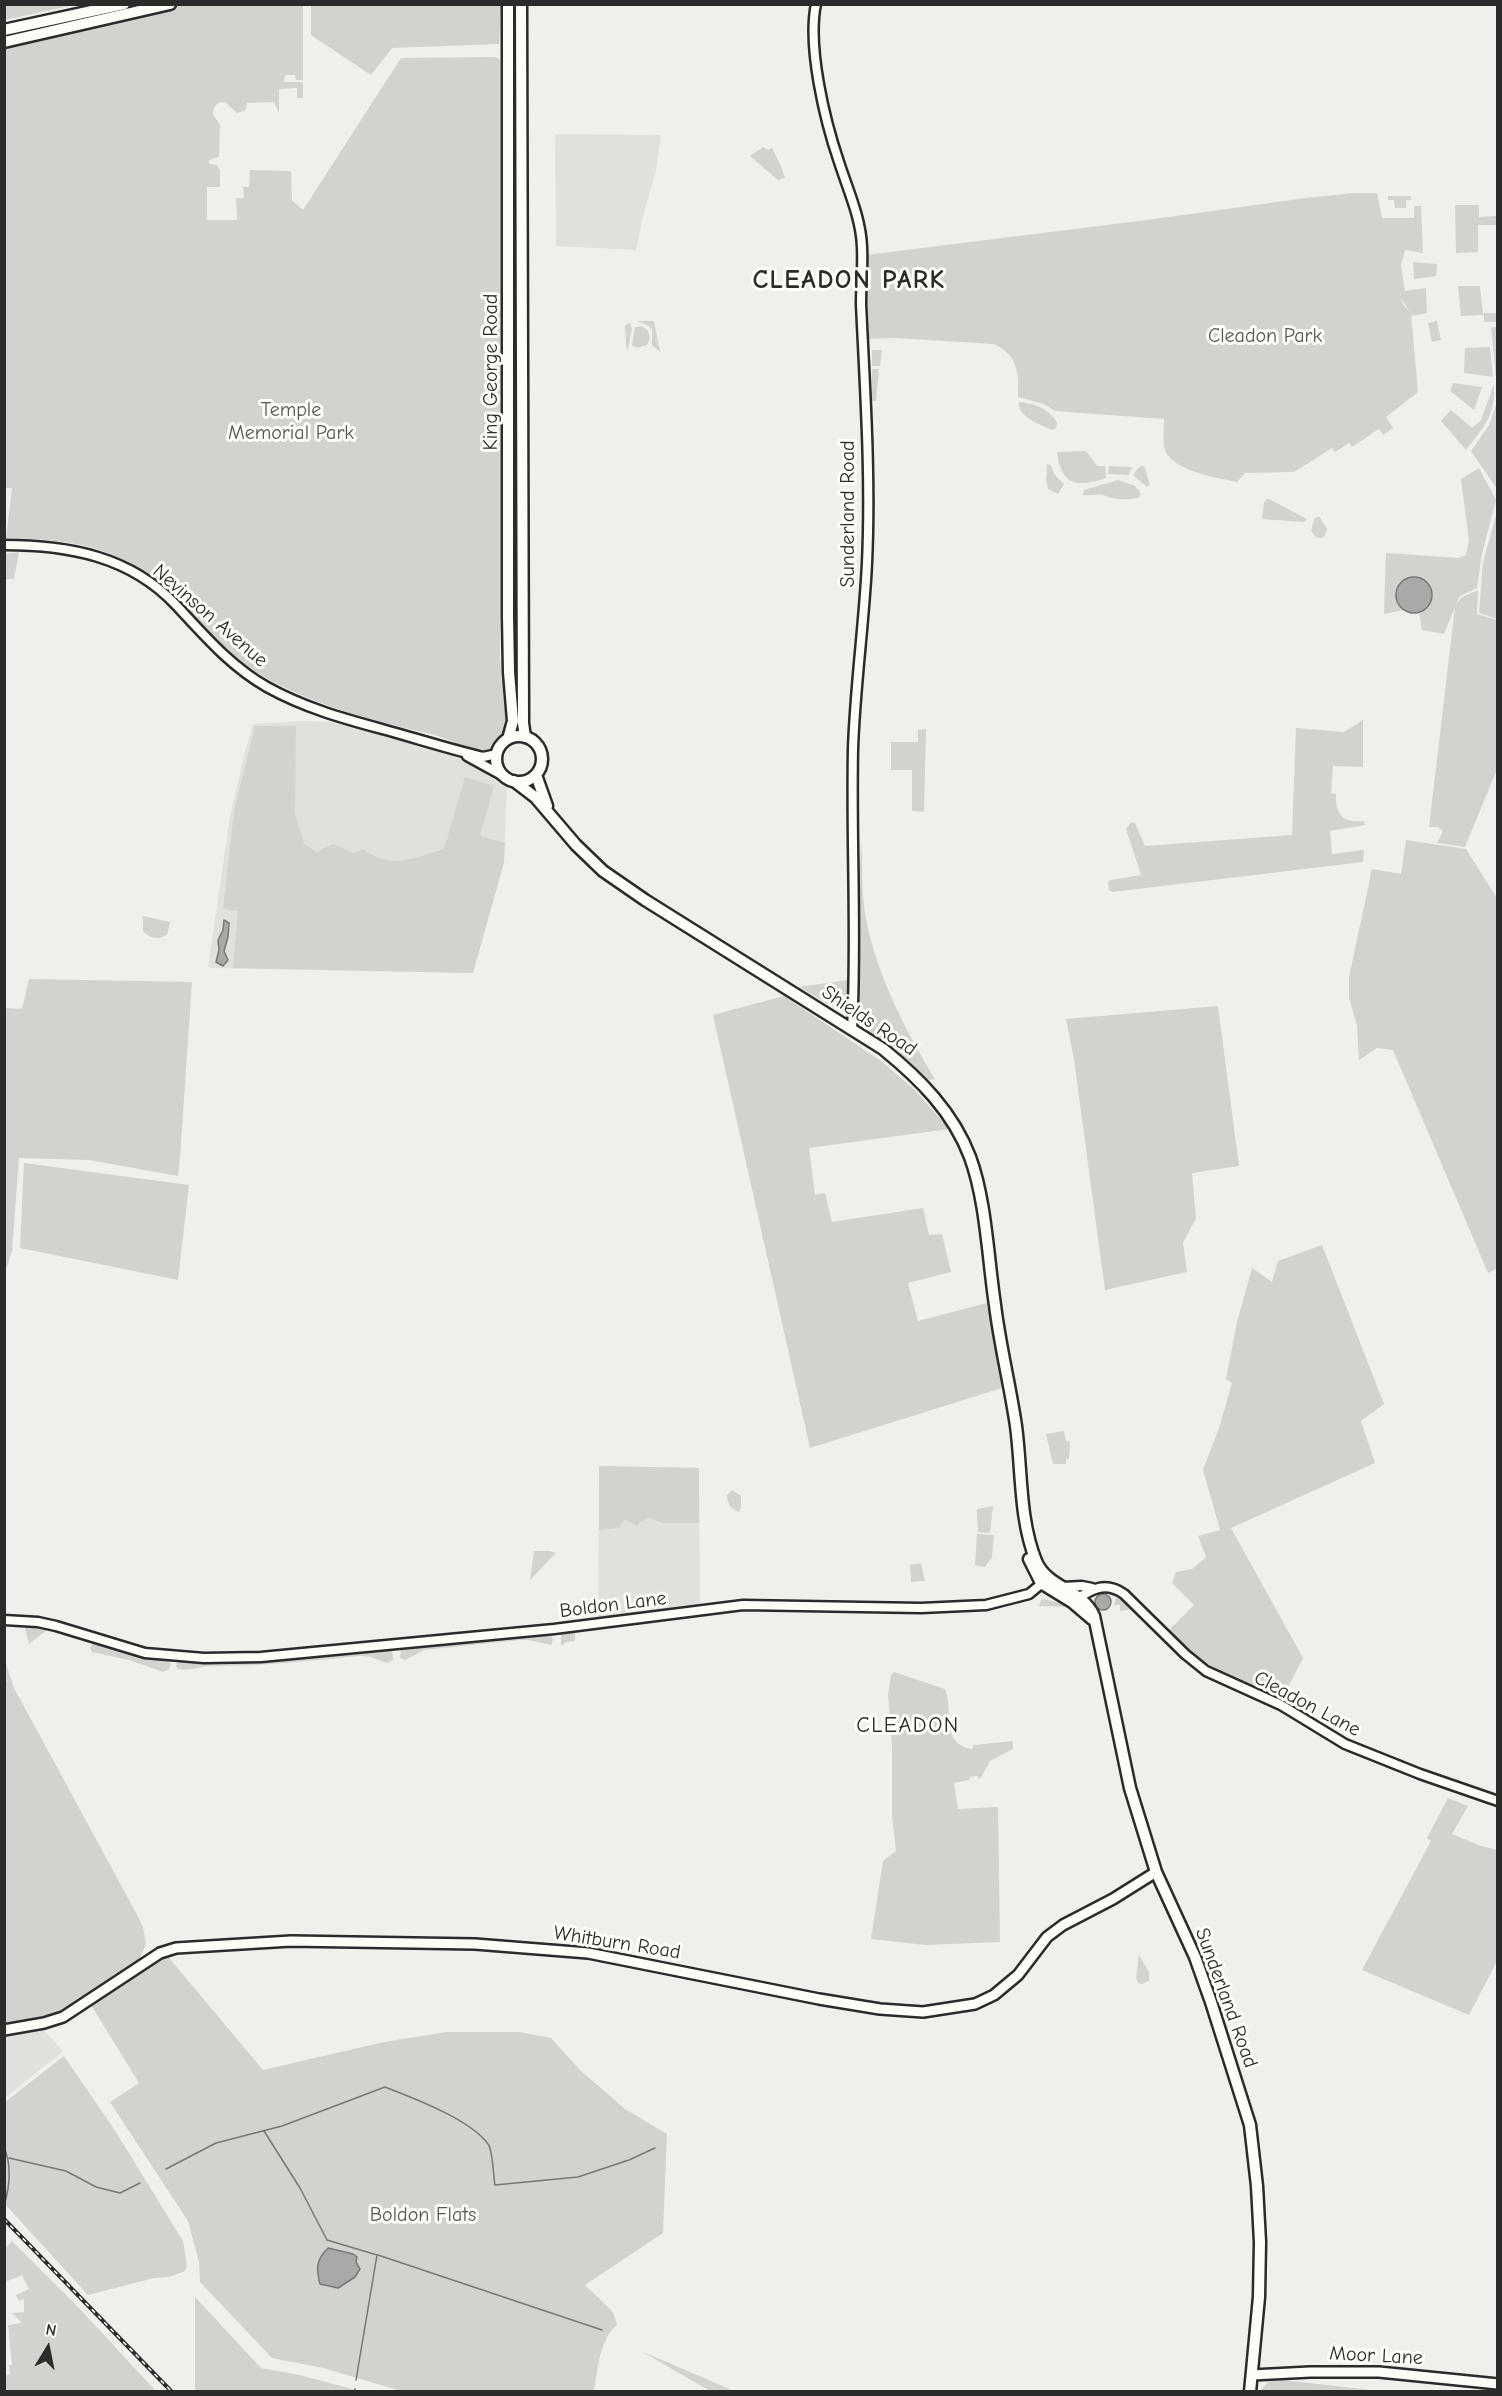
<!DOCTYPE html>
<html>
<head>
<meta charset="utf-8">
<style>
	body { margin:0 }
	#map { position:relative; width:1502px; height:2396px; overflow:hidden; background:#f0efeb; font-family:"Comic Neue",sans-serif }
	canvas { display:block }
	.frame { position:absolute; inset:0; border:6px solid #2b2b2b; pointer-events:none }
	.north { position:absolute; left:18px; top:2318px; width:60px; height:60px; -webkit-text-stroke:4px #fdfcf7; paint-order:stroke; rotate:10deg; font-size:16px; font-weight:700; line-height:24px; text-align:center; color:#2b2b2b }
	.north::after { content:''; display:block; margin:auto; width:21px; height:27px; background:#2b2b2b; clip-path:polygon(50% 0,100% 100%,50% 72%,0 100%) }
</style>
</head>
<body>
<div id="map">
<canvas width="1502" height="2396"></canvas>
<div class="frame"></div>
<div class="north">N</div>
</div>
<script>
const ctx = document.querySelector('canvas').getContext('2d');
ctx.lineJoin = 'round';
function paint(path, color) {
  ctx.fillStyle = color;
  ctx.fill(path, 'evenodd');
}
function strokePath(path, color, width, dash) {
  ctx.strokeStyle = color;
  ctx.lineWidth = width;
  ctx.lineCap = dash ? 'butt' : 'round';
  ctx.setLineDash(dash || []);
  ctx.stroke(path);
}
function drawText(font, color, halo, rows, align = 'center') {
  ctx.font = font + ' "Comic Neue",sans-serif';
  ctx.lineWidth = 6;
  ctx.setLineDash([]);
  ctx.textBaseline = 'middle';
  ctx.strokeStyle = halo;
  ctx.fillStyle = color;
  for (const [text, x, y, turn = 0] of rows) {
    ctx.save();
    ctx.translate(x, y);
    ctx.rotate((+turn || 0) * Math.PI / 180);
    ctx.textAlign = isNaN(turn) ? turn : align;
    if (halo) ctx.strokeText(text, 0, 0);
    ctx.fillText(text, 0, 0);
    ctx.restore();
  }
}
const built = new Path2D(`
	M555,134L661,135L657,166L642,220L636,250L556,246Z
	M303,721L330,722L451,753L507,787L504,862L473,973L208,968L230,817L245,752L253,724Z
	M599,1466L699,1468L700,1606L598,1619Z
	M42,2028L63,2051L5,2098V2030Z`);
const green = new Path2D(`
	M74,5L5,20V5Z
	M183,5H303V80H296L295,75H285L284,82H303V98H297V88L279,89V113L274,102L247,103L246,110L237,113L225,102C216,102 214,106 213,114L220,125L219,157L209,160V164L217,165L220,170V187H207V220H237L236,198H244L243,187H249L250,170L291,171L292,200L303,210L401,58L496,57L500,60V659L506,724L503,733L491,749C472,755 450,738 431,734C369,721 307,703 252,670C218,649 195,616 166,590C116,544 70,540 6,538L12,488H4V48L17,45L28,39Z
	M311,5H501L499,44L392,48L371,75L311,35Z
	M763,147L768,150L772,148L781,166L785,178L778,180L750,156Z
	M1354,193H1377L1386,236L1382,218H1414V206H1421L1423,253L1405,250L1401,265L1405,291L1426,288L1427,313L1412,316L1401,298L1403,304L1411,314L1418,392L1386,417L1393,428L1383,435L1379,429L1352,447L1349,443L1335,452L1332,448L1294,472L1245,473L1237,482C1218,478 1169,471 1164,447C1163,439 1164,428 1164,419L1055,411L1044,404L1018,397C1019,373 1018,355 994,344L894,338L868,339L866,255L1147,220L1306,198Z
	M1388,196H1411V200H1406V208H1395L1394,200H1388Z
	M1455,205H1479V217L1497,216V225H1478V252L1456,253Z
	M1413,262L1437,264L1436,276L1414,279Z
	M1458,286H1480L1483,313H1497V322H1484V315L1461,316Z
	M637,321H654L660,352L652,345V330L649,326Z
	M1437,321L1441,340L1432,342L1428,323Z
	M630,323L632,329L627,353L625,328V325Z
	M642,326L648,331L650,338L647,345L637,348L632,345L635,327Z
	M1491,327H1497V388Z
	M1490,347L1493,377L1464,373L1465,348Z
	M872,350H882L880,366H872Z
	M872,369H879L876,401H872Z
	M1453,383L1482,387L1474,410L1450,391Z
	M1494,384C1496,415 1484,427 1466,450L1441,421L1451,410L1472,428L1481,420Z
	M1019,402C1035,403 1048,409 1057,422L1056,428L1052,430C1040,424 1017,417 1019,402Z
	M1497,402L1498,489H1497L1471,451L1489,425Z
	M1086,451L1097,466H1105L1106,478C1077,488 1061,485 1057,452Z
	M1047,464L1051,465L1054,474L1064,484L1058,494L1048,489L1046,480Z
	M1109,466L1132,467L1129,475L1108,474Z
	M1144,466L1150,485L1147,487L1133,475L1139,467Z
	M1479,468L1496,500L1482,554L1477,588L1460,596L1455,605L1462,597L1478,590L1477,614L1497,620L1498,767L1465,847L1437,843L1443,831L1438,827H1429L1455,607L1444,634L1422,630L1419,612L1427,608H1401L1404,610L1384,614L1386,553L1459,558L1466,555L1469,541L1461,479Z
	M1118,480L1135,486L1141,494L1138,498C1124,500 1116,500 1103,495C1098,494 1090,496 1083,495L1084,490Z
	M1267,499L1271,500L1307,519L1304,522L1262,519L1264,502Z
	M1497,512L1498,619H1497L1479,613L1483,562Z
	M1319,516L1327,529L1325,536L1321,538L1316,537L1311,531L1314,519Z
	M19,552L14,579H6L5,586V554Z
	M1363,720V767L1333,766L1331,793L1336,794C1335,815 1343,823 1364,821L1365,825L1330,831L1332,854L1364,850L1363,862L1112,892L1109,890L1108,883L1110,880L1141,875L1126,829L1131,822L1135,823L1145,846L1292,835L1296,728L1344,732Z
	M255,726H296L295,813L304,844L317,852L333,844L354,853L363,849C390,870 414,858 444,849L465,777L494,786L480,836L505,843L504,862L473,973L233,968L238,911L223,909L234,811Z
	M926,729L924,812L912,811V770H891V742H918V730Z
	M861,840C863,866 861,894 866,919C877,975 905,1030 935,1079L926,1080L913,1066L860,1025L858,914Z
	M1406,840L1466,849L1497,898L1498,1268L1488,1273L1393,1050L1377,1048L1359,1060L1357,1025L1349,998V977L1372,869L1401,874Z
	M143,916L170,922L167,935C157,940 151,939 143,931Z
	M29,979L192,982L180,1157L178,1176L89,1160L19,1158L12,1251L7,1267H4L5,1008L22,1009Z
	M847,980V1008L840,1011L799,987Z
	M784,996L881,1061L915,1090L949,1129L809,1148L815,1195L825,1193L832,1222L923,1208L929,1235L942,1234L951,1272L908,1283L918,1321L987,1303L1002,1388L810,1448L713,1015Z
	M1218,1006L1239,1166L1192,1173L1196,1218L1183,1243L1187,1272L1105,1290L1074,1059L1066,1019Z
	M24,1163L189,1185L178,1280L20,1248Z
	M1322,1245L1384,1404L1361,1421L1375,1463L1231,1528L1303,1658L1282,1699L1246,1685L1198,1658L1168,1631L1194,1605L1172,1583L1176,1572L1192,1569L1206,1557L1198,1536L1220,1530L1203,1470L1219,1428L1232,1383L1226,1379L1237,1322L1252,1268L1272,1282L1278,1261Z
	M1064,1431L1066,1441L1070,1442L1069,1459H1066V1464H1053L1046,1434Z
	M599,1466L699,1468V1523H663L650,1518L640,1522L637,1526L625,1519L619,1528L599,1530Z
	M732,1490L741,1496V1508L739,1512C731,1509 727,1504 727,1495Z
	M993,1506L990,1533L978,1532L977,1509Z
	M977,1534L994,1535L992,1557L985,1567L975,1565Z
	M534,1551H550L556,1553L530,1580Z
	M921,1563L925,1581L911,1582L910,1565Z
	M1117,1595L1133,1609L1120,1611V1605H1114Z
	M1044,1599L1064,1604L1069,1607L1039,1606L1041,1600Z
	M27,1625L48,1629L29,1644L25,1629Z
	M575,1630V1641L566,1642L561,1646V1633Z
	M550,1633L553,1639L551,1645L529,1640H520L424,1650L405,1660L400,1658L401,1650L405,1648Z
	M93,1643L167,1660L171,1664L169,1669L163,1672L129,1660L92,1652L90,1648Z
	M392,1650L393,1660L387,1663L371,1657L360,1656C310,1661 261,1666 210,1666C199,1667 189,1671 178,1669L176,1666L178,1660L254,1661Z
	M5,1661L14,1688L135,1911L143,1927L146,1944L139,1960L58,2013L5,2024L4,1683L7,1682L5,1676Z
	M894,1672L945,1689C954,1712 940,1744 972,1749L974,1745L1013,1741V1749L990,1761L980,1779L977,1776L970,1777L969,1780L954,1783L958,1809L998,1807L1000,1942L925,1945L871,1939L883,1861L896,1851L892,1816V1747L888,1695L891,1675Z
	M1448,1798L1468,1806L1452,1834L1481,1846L1497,1850V1961L1469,2015L1362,1970L1431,1841L1427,1838Z
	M165,1953L263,2070L384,2042L447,2032H520L551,2038L580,2070L625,2109L667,2134L663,2233L585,2285L613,2312L617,2325C599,2340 598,2370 594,2391H401L323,2368L272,2358L200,2282L199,2262L188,2221L110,2102L139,2083L91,2005Z
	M1139,1955L1149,1972V1981L1142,1984L1138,1983L1136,1978Z
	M64,2056L114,2129L183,2241L187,2266L185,2271L169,2277L154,2278L88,2295L5,2204V2102Z
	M12,2241L77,2306L156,2391H5V2375L10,2374L9,2365H12L8,2325L22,2323L12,2313L24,2312V2299L19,2301L16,2295L29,2289L22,2275L5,2282V2248Z
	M195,2297L261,2368L299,2375L360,2391H195Z
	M641,2351L734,2391H710Z
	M1282,2380L1380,2391H1260L1268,2382Z`);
const water = new Path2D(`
	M1396 595a18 18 0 1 1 36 0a18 18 0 1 1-36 0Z
	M224,920L229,923L228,937L224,951L228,960L223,966L216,962L219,950L218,940L223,930Z
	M1095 1602a8 8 0 1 1 16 0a8 8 0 1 1-16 0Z
	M328,2248L353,2254L357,2257L356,2262L360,2269L355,2277L338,2288L320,2284C316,2268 316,2260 328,2248Z`);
const stream = new Path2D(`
	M264,2131L300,2188L327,2240L377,2255L356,2380
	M4,2147C12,2166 10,2186 4,2206
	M9,2158L66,2171L96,2187L120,2193L140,2183
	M166,2169L216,2143L282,2126L385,2087C413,2098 470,2119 488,2144C493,2150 493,2175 495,2185L578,2177L629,2160L655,2148
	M378,2255L602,2330
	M354,2392L355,2389`);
const tertiary = new Path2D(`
	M816,4C807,47 825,121 839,162C848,190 861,218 862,247C863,266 861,285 861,304C865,390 871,477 867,563C864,625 855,687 853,749C851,842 857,936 852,1029
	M4,545C68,545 130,556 176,605C204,635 230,666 267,687C303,707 341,718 382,729C415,738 449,749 483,757L497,754
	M467,756L507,778
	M1062,1587L1082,1586L1092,1588
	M1075,1600C1092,1589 1105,1581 1124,1594L1185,1654L1206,1671L1281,1705L1345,1744L1420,1774L1498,1801
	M4,1620L38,1622L56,1626L145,1653L204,1658L261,1657L554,1629L743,1605L921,1608L986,1605L1029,1594L1046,1580`);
const secondary = new Path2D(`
	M4,2030L44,2023L63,2017L160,1953L176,1948L291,1941L475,1944L588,1953L819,1999L880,2009L923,2012L975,2004L994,1995L1018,1975L1047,1937L1063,1925L1113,1899L1156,1872
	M1252,2375L1310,2372H1379L1498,2384`);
const trunk = new Path2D(`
	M521,4L523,723L525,737
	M4,30L124,4
	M4,42L170,4
	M496 759a23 23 0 1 1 46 0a23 23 0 1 1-46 0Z
	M508,739L513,721L509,672L508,617V4
	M536,775L547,806
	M514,781L535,797L576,845L603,871L645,900L883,1049C920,1079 953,1112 970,1157C986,1200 988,1259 995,1305C1000,1346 1010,1385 1016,1426C1022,1470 1019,1519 1036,1561C1047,1588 1082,1589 1094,1616L1130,1788L1156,1872L1195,1957L1211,2002L1250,2125L1257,2186L1260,2242L1259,2297L1250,2392
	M1029,1559L1041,1583L1072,1602L1092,1619`);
const rail = new Path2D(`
	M4,2219L172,2392`);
const parkNames = [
	["Cleadon Park",1265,336],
	["Temple",291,410],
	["Memorial Park",291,433],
	["Boldon Flats",423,2215]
];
const streetNames = [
	["King George Road",491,372,-90],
	["Sunderland Road",848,514,-90],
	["Nevinson Avenue",210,616,41],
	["Shields Road",869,1021,34],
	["Boldon Lane",613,1605,-7],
	["Cleadon Lane",1307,1704,28],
	["Whitburn Road",617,1943,9],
	["Sunderland Road",1226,1998,70],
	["Moor Lane",1376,2356,3]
];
const quarterNames = [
	["CLEADON",908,1726]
];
const districtNames = [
	["CLEADON PARK",849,281]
];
paint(built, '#e1e0dc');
paint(green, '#d3d2cf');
paint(water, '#aaa9a7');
strokePath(water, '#777775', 1.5);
strokePath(stream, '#777775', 1.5);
strokePath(tertiary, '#2b2b2b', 13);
strokePath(secondary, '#2b2b2b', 14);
strokePath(trunk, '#2b2b2b', 15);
strokePath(tertiary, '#fdfcf7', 8);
strokePath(secondary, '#fdfcf7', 9);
strokePath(trunk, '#fdfcf7', 10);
strokePath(rail, '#2b2b2b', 4);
strokePath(rail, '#fdfcf7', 1.5, [4.5]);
drawText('20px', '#555554', '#fdfcf7', parkNames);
drawText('20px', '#2b2b2b', '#fdfcf7', streetNames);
ctx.letterSpacing = '1.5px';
drawText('22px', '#2b2b2b', '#fdfcf7', quarterNames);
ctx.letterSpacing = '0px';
ctx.letterSpacing = '1.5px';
drawText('bold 26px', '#2b2b2b', '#fdfcf7', districtNames);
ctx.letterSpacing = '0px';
</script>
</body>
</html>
